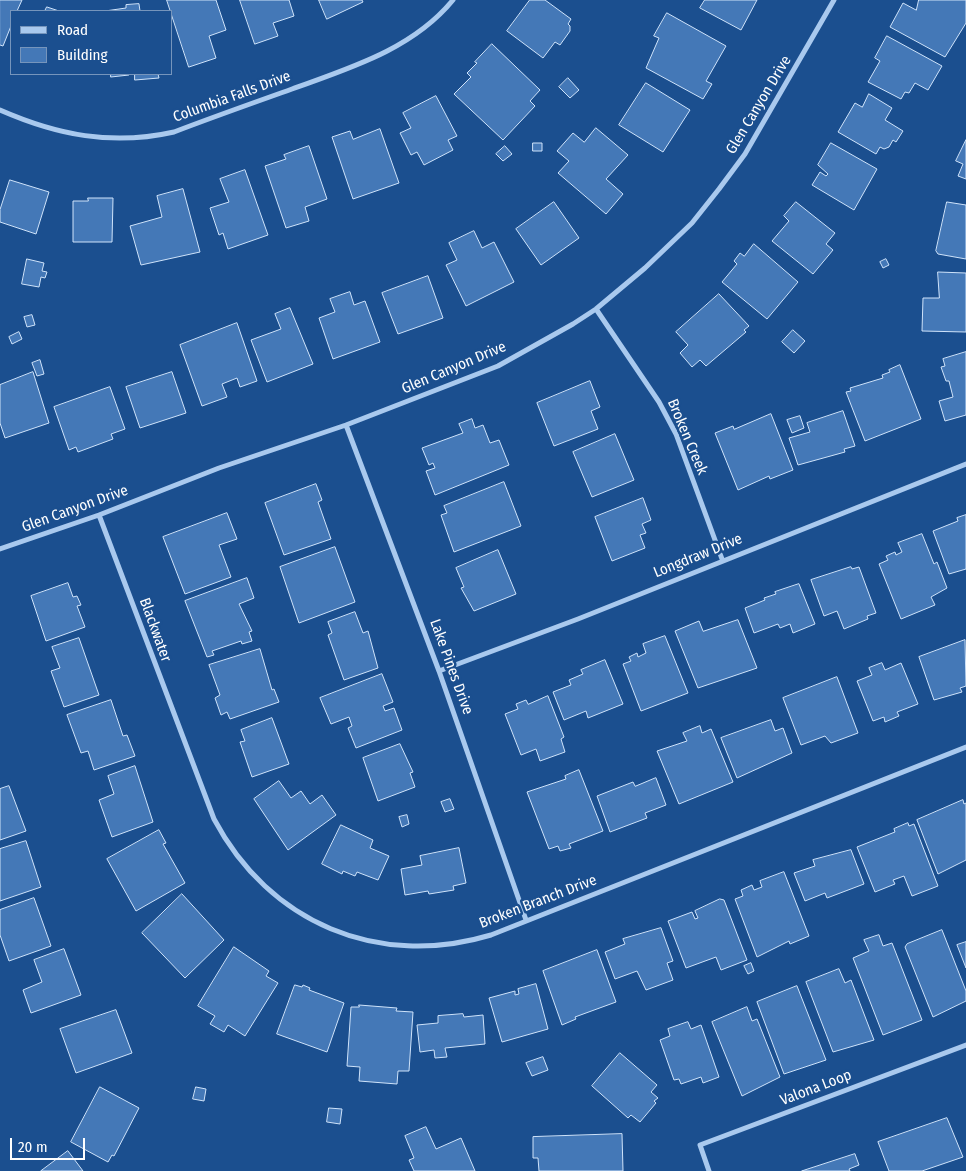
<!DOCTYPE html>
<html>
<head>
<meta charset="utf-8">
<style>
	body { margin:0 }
	#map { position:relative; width:966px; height:1171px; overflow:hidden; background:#1b4f8f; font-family:"Fira Sans Condensed",sans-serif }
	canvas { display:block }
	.legend { position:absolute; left:10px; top:10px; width:162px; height:65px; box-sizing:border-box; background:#1b4f8f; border:1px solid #7695bc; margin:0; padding:6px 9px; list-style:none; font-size:15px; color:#fff }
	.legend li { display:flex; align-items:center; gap:10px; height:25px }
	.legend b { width:25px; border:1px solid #7695bc }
	.scale { position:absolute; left:10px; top:1138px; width:75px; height:22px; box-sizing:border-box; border:2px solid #fff; border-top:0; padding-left:6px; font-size:15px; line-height:18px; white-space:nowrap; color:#fff; -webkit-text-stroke:4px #1b4f8f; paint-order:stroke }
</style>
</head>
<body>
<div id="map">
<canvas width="966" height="1171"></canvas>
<ul class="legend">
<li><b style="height:6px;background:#a9c9ee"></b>Road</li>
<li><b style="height:14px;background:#4478b7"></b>Building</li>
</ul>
<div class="scale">20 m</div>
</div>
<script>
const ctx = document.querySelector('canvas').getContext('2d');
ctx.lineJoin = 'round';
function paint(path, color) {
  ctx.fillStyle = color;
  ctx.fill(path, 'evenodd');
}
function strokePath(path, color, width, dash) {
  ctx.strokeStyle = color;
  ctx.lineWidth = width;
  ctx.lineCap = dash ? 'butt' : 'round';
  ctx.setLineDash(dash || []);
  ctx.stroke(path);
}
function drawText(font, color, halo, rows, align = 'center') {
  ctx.font = font + ' "Fira Sans Condensed",sans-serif';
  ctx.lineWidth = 5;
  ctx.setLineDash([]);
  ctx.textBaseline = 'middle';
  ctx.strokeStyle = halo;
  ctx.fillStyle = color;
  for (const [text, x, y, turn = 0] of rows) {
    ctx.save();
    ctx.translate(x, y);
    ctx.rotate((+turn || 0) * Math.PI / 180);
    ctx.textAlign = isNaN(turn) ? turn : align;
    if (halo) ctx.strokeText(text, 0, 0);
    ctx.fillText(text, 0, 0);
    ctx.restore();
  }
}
const building = new Path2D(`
	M0,0H22L17,11H11V26L3,46L0,45Z
	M167,0H216L226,30L209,36L216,58L189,67Z
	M240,0H289L294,16L273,23L278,36L255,44Z
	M319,0H362L363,2L327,19Z
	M530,0H545L571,19L568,24L570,26V31L560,45L555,42L543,58L507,31Z
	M705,0H757L741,30L700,8Z
	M919,0H966V23L945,57L890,27L903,3L916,10Z
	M139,4L140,11H105L126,8V5Z
	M47,7L59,11H45Z
	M667,13L726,46L706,81L712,84L703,99L646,68L659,38L654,36Z
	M887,36L942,66L928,90L915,83L909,93L905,92L901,99L868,82L880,61L875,58Z
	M492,44L540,90L530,101L535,106L503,140L454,94L471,77L467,73L477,63L475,62Z
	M111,74H129V75L111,77Z
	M135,74H158L159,78L135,80Z
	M568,78L579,90L570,98L559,87Z
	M646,83L690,110L663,152L619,125Z
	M869,94L892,108L885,120L903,131L896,142L893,140L889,147L884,149L880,147L876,154L838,132L855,103L862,107Z
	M436,96L457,136L448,140L453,150L424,165L417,152L411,155L400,133L411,128L403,113Z
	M596,128L628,155L606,179L623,194L606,214L558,173L569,161L557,151L573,133L584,142Z
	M380,129L399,183L353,199L332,137L350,131L353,139Z
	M966,140V179L958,176L963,164L956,161Z
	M533,143H542V151H533Z
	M831,143L877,169L854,210L812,185L820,172L826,176L828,174L818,165Z
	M309,146L327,199L305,207L309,221L286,228L265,166L286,159L284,155Z
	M505,146L512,154L503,161L496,154Z
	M245,170L268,235L228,249L223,233L219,235L210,208L229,202L220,179Z
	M10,180L49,192L36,234L0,222V210Z
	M183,189L200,252L141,265L130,226L162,217L157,196Z
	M88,198H113L112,242H73V201H88Z
	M554,202L579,238L541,265L516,229Z
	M796,202L835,233L826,244L833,250L813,274L772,241L789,221L784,216Z
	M947,202L966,205V259L938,254L936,251Z
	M474,231L482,248L494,242L514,282L466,306L446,265L457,260L449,243Z
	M754,244L798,282L767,319L722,282L737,264L734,261L740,253L744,256Z
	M27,259L44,263L42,271L47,272L45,278L41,277L39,287L22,284Z
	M886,259L889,265L883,268L880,262Z
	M938,272L966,273V332L922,331L923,298H939Z
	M428,276L443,318L398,334L382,293Z
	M350,292L354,305L365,301L380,342L333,359L319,318L335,312L330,299Z
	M719,294L749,326L744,330L746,332L706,366L700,360L692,367L680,353L688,345L676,332Z
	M290,308L313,364L267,382L251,340L281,329L275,314Z
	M32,315L35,325L27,327L24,317Z
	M237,323L257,381L240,387L237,378L222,384L227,397L202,406L180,345Z
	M793,330L805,341L794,353L782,342Z
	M19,332L22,339L12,344L9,337Z
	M966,352V415L945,421L939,401L953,397L949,381H946L941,367L945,366L943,359Z
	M40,360L44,374L37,376L32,363Z
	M900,365L921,419L865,441L846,392L851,391L850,388L883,378L882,375L890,372L889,370Z
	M33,372L49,423L5,438L0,423V385Z
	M172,372L186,413L140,428L126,387Z
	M590,381L600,407L591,411L598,429L554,446L537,403Z
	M110,387L125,429L111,434L113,439L78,452L76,447L69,450L54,407Z
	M843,411L855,446L844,449L845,452L798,465L789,438L810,432L807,423Z
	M771,414L793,470L770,479L769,476L738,490L715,433L733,426L734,429Z
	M800,416L804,428L792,433L787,420Z
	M472,419L475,428L483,425L490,443L499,440L509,465L435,495L426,471L435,468L433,463L429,465L422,448L463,433L459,424Z
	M615,434L634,480L592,497L573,452Z
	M504,482L521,526L454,552L441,515L447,513L444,506Z
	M316,484L322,500L318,502L331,539L284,555L265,503Z
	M643,498L651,520L642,524L646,533L640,535L645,548L612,561L595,517Z
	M227,513L237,539L219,545L231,577L185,594L163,537Z
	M966,515V569L949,574L933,531L958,521L957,518Z
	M922,534L934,564L937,562L947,588L931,597L935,605L901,619L879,564L888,560L886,556L895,552L896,555L902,552L898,543Z
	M335,547L355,602L299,623L280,567Z
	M498,550L516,594L474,611L461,588L464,587L456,568Z
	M851,567L852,569L859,567L876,613L867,616L868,619L844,629L837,611L824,616L811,580Z
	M247,578L254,598L239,604L252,631L249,632L252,641L242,644L241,641L212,651L214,655L207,657L185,601Z
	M68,583L73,597L77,596L81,605L77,606L85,627L46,641L31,596Z
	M799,584L815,624L793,633L790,624L780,628L778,624L754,633L745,608L765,600L764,598L776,594L775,592Z
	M355,612L363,633L368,631L378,668L344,680L328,635L332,633L328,622Z
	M738,620L757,668L698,688L675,631L699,621L703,631Z
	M665,636L688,693L641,711L623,664L631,661L629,657L637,653L638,657L646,653L643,644Z
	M79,638L99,695L64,707L51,671L60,668L52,647Z
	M965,640L966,686L960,688L962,692L934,700L919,657Z
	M260,649L272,690L274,689L279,702L230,719L227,712L221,715L215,698L220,695L209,665Z
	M605,660L623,704L588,718L586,711L564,720L553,692L571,685L569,680L583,674L581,670Z
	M882,663L885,670L901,663L918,704L897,712L899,716L885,722L884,717L873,721L857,681L872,675L869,668Z
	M382,674L393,702L383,706L385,711L394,708L402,730L356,748L348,728L352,726L349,717L331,724L320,698Z
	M837,677L858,733L831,743L825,736L801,745L783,698Z
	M548,696L564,737L561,739L565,752L540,761L536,749L521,755L505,714L518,709L516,704L526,700L528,704Z
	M111,700L123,736L127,735L135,756L94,770L88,751L81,753L67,715Z
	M272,718L289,764L252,777L240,742L245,741L241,730Z
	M771,720L775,731L783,728L792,753L737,778L721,738Z
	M700,726L702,733L711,729L733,782L679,804L657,751L687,741L683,733Z
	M400,744L413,772L410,773L415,787L378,801L363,758Z
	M135,766L153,822L112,837L99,800L114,794L108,776Z
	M579,770L603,831L569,844L571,848L560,851L558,846L549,849L527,792L566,779L565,776Z
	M656,778L666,805L645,813L647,818L610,832L597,796L633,782L635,786Z
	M279,781L291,798L301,791L310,804L322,795L336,815L288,850L254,799Z
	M9,786L26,831L0,840V789Z
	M450,799L454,809L445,812L441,802Z
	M963,800L964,804L966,803V860L938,874L917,820Z
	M407,815L409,824L402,827L399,817Z
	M908,823L909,826L914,824L938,886L912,896L904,876L893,880L895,884L875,892L857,847L895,832L894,829Z
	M341,825L373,840L370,848L389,856L378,880L357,872L355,876L343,871L342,874L322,864Z
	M159,830L166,843L163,844L185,883L136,911L107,859Z
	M26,841L41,887L0,901V849Z
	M459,848L466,883L453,886L454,890L429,894L428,891L405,895L401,869L422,865L420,856Z
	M851,850L864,884L827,898L825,893L805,901L794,873L815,866L813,860Z
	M784,872L809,936L790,944L789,941L757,957L735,899L743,896L741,890L752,885L754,890L762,887L760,881Z
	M182,894L224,940L185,978L142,933Z
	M34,898L51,946L9,961L0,935V910Z
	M720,899L724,900L747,960L721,970L716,957L686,968L668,921L692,912L695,919L698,918L695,911Z
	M661,928L673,961L667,963L673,980L646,990L637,971L615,979L605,952L625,944L623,939Z
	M942,930L966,991V1001L933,1017L905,947L907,944Z
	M879,935L883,946L892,943L922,1020L883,1035L853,958L869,951L864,940Z
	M966,942V968L957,945Z
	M234,947L269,971L266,976L278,983L245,1036L228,1025L224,1032L210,1024L215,1016L198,1006Z
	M64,949L81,995L31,1013L23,990L42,982L34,960Z
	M597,950L616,1002L575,1017L576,1019L562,1025L543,971Z
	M751,963L754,971L748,974L744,966Z
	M839,969L845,983L851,980L874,1040L833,1052L806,982Z
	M536,984L548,1029L502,1042L489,998L515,991V995L519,994L518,989Z
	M295,985L302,987L303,985L310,988L309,990L344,1003L327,1052L277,1034Z
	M797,986L826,1060L784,1074L757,1002Z
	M359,1005L397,1008L396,1011L413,1012L409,1071H398L397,1084L359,1081L360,1067L347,1066L351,1007H359Z
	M747,1007L752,1021L757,1019L780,1077L742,1096L712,1022Z
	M116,1010L132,1053L76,1073L60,1029Z
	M463,1014L464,1017L483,1015L485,1044L445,1048L447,1057L435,1058L434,1050L420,1052L417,1025L438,1023V1016Z
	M688,1022L691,1029L701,1025L719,1077L703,1083L701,1077L681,1084L679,1079L674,1080L660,1040L670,1036L668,1029Z
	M620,1053L657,1085L651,1092L658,1098L654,1101L656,1103L640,1122L631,1115L628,1118L592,1086Z
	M543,1057L548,1070L532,1076L526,1063Z
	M100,1087L139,1108L114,1156L112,1155L108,1162L71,1142Z
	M196,1087L206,1089L204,1101L193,1099Z
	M329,1108L342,1109L340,1124L327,1122Z
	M947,1118L963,1157L922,1171H889L878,1142Z
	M426,1127L436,1149L461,1138L475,1171H414L409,1160L414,1158L405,1136Z
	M622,1134L623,1171H539L538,1158H533V1137Z
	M68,1151L83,1171H41Z
	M855,1154L859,1165L849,1169L850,1171H802Z`);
const minor = new Path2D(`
	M0,110C57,135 112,146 174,132C213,117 253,103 292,89C350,68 413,49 453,0
	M596,309L659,402L676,434L722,559
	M346,425L439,671L526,920
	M99,515L214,819C269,923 378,969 491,935L966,747
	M0,549L99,515L219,468L346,425L498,366L573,324L596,309L645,268L692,223L719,189L745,154L834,0
	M439,671L578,619L966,464
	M709,1171L700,1145L966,1045`);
const streetNames = [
	["Columbia Falls Drive",232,97,-20],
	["Glen Canyon Drive",759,105,-59],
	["Glen Canyon Drive",454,368,-23],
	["Broken Creek",687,437,67],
	["Glen Canyon Drive",75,509,-20],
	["Longdraw Drive",698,556,-22],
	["Blackwater",155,630,70],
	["Lake Pines Drive",451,667,70],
	["Broken Branch Drive",538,902,-21],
	["Valona Loop",816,1088,-21]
];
paint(building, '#4478b7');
strokePath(building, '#cfe3fa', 1);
strokePath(minor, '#a9c9ee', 5);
drawText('15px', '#fff', '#1b4f8f', streetNames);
</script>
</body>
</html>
